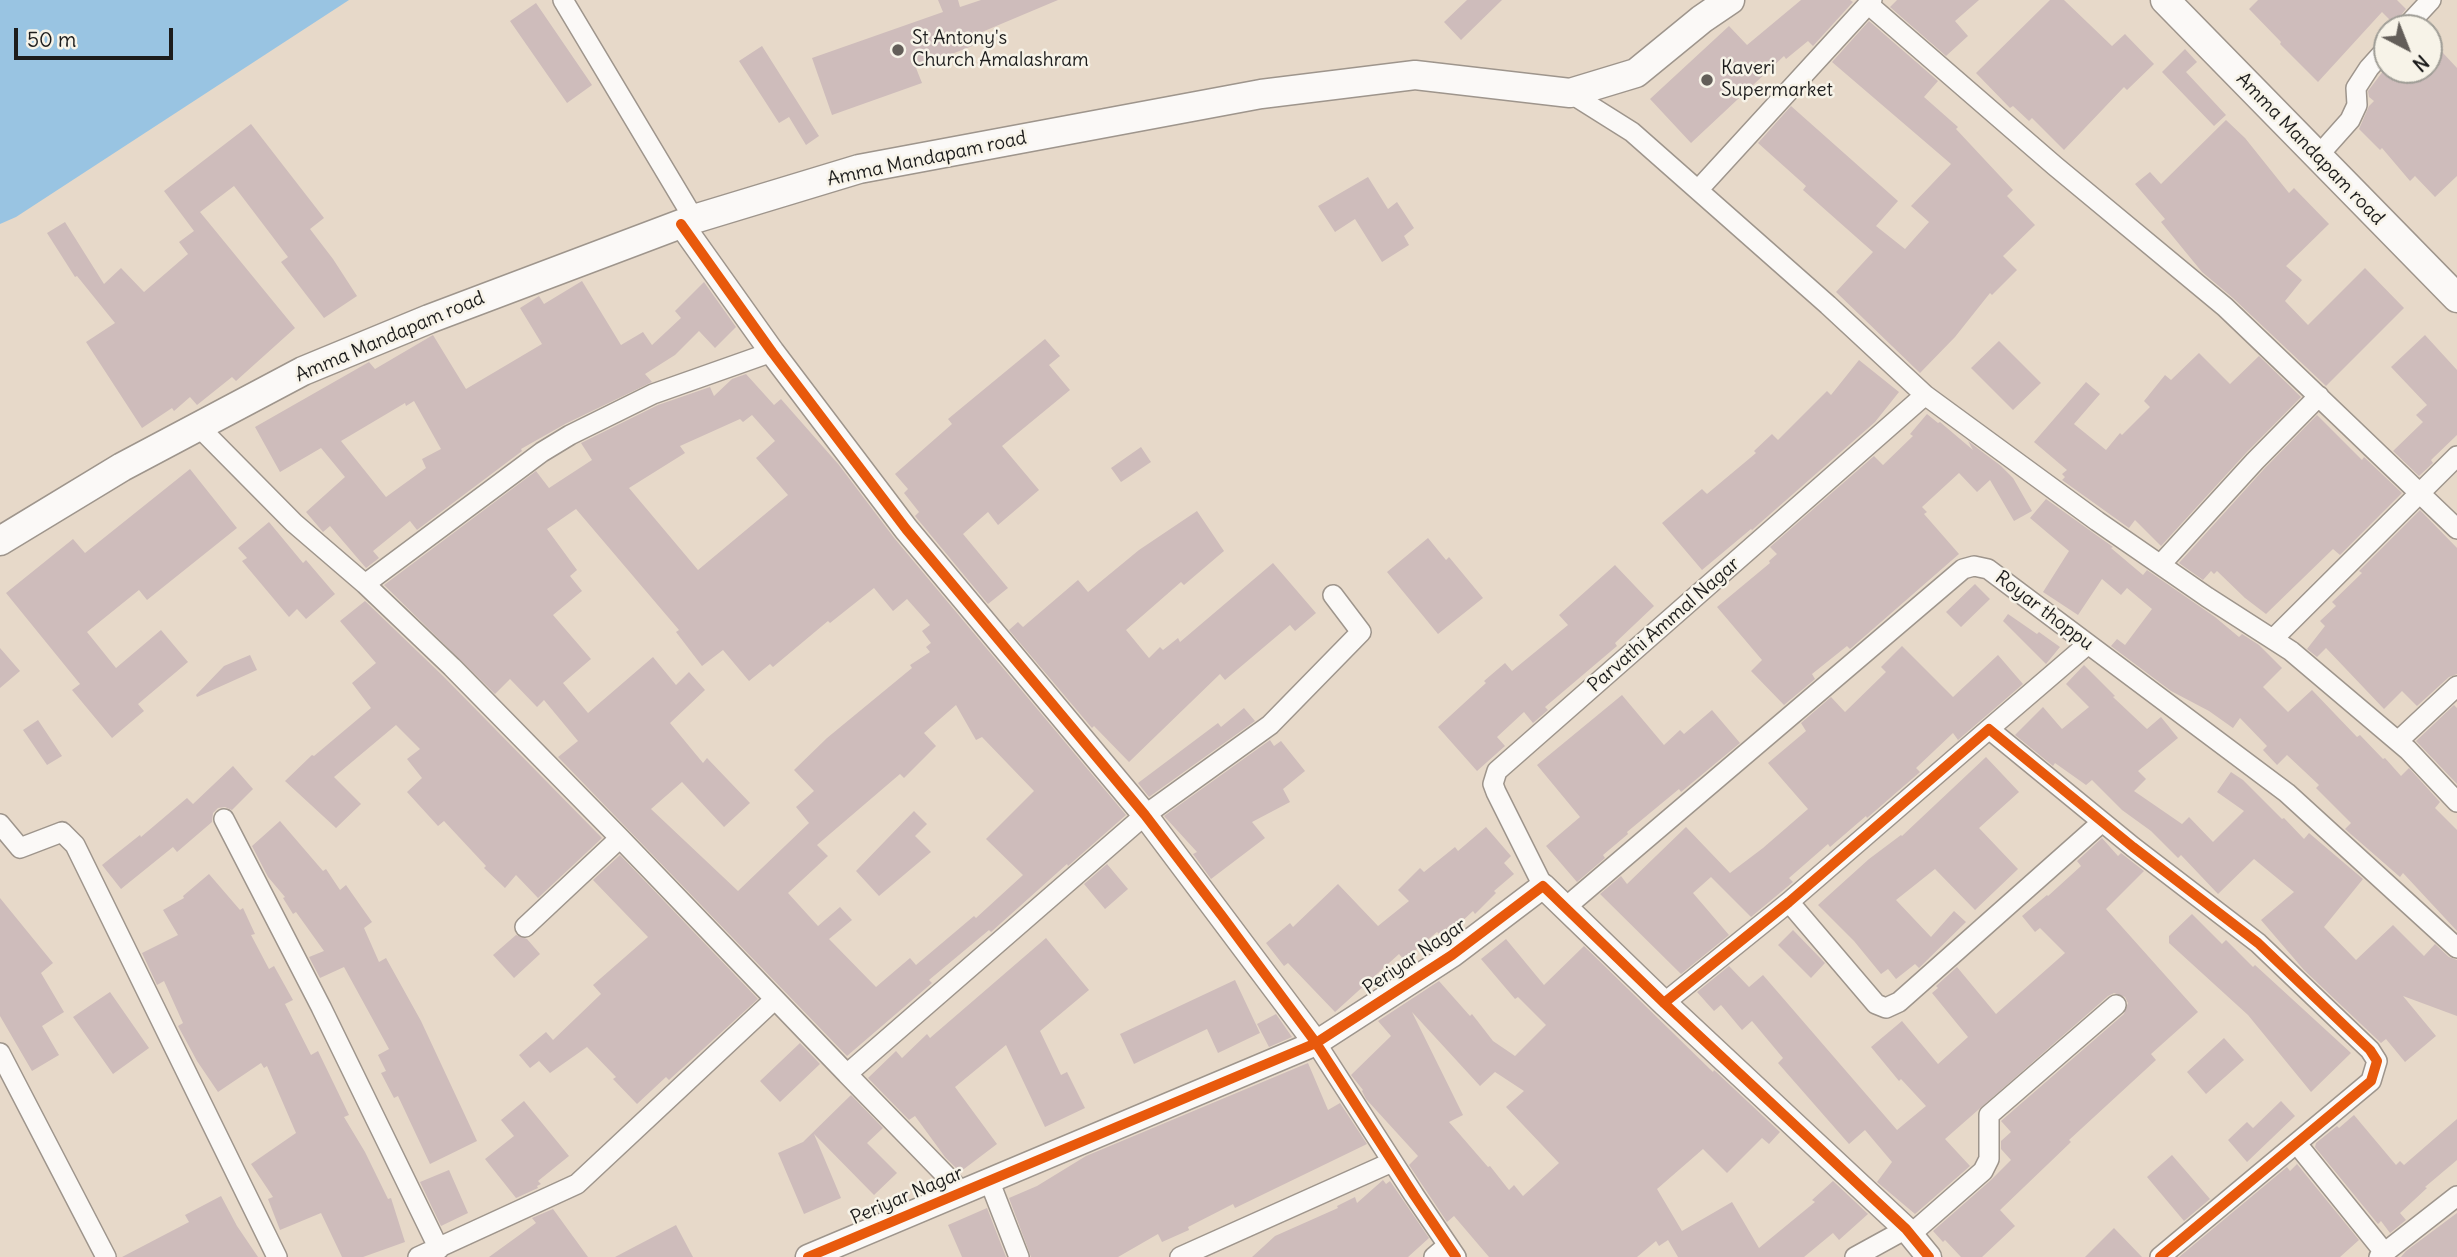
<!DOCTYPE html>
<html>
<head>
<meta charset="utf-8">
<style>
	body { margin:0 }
	#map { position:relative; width:2457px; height:1257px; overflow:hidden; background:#e7d9c9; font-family:Delius,sans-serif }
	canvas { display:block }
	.north { position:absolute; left:2373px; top:14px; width:70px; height:70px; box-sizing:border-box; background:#f7f3e8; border:2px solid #9f9d96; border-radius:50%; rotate:138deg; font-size:19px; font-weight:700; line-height:28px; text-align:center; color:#1c1c1c }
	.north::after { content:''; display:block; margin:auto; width:24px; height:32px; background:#635e59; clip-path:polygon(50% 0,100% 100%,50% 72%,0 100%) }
	.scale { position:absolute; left:14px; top:28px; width:159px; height:32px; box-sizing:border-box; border:4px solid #1c1c1c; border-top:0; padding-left:9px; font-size:21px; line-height:24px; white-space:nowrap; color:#1c1c1c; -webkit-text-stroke:5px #f7f3e8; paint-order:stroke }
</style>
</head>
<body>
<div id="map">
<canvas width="2457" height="1257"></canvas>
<div class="north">N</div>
<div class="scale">50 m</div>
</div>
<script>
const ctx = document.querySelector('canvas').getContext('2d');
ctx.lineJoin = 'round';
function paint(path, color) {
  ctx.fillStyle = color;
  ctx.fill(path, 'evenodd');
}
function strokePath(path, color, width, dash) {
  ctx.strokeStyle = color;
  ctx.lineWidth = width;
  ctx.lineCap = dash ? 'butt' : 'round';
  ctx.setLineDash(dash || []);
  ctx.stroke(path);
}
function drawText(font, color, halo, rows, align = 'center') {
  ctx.font = font + ' Delius,sans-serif';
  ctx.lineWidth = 5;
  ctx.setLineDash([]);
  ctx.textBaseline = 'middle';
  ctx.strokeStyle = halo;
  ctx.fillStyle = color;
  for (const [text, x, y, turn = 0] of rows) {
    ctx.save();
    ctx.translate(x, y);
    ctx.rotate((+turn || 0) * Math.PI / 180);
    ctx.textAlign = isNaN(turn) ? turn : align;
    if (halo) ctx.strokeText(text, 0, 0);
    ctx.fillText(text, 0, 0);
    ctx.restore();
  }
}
const water = new Path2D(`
	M0,0H349L16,217L0,224Z`);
const building = new Path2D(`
	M938,0H958L960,7L981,0H1058L982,32L985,41L916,68L922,83L832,115L812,58L943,12Z
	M1467,0H1502L1461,40L1444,22Z
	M1801,0H1850L1853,2L1813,46L1808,41L1786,59L1784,56L1691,143L1650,99L1729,26L1747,45Z
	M1897,0H1979L1955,21L1968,36L1946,56L1890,7Z
	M2050,0H2064L2112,46L2125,34L2154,64L2127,90L2124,87L2064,150L2032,118L2029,121L2013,106L2010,108L1976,73Z
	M2258,0H2397L2406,9L2394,24L2382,12L2318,82L2280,44L2281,42L2249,9Z
	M536,3L592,85L567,103L510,21Z
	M1869,21L1938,81L1924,97L1958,127L1956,129L2013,190L2007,196L2035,225L2003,256L2017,270L1992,295L1990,293L1955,337L1920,373L1836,292L1873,252L1803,190L1806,186L1758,143L1791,106L1898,201L1876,226L1905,249L1929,222L1911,206L1951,164L1832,62Z
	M2429,38L2457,68V176L2435,197L2415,176L2410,181L2382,148L2380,150L2359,129L2369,106L2374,101L2369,97L2368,91L2387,66V70H2429Z
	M762,46L819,136L806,145L789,117L779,123L739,61Z
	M2185,49L2197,62L2186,72L2226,115L2214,126L2162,72Z
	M2226,120L2245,138L2289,193L2294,188L2329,224L2286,266L2302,280L2285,301L2308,325L2365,268L2404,308L2326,386L2233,298L2202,272L2161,222L2165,219L2135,184L2150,172L2161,184Z
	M251,124L324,218L310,229L333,259L357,296L324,318L281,262L288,257L234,186L200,212L295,328L236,381L232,377L197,405L190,397L174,411L172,408L142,428L86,342L115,323L77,276L75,277L47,233L65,222L104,284L121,268L144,292L188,254L179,242L194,231L164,191Z
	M1368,177L1388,209L1397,202L1414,228L1404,236L1409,245L1382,262L1355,219L1335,232L1318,206Z
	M582,281L621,345L643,332L652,345L681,318L675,311L704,282L736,327L715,348L699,331L675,355L645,374L652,382L565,424L521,449L522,451L417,530L410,521L373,551L379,558L366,568L330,526L323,532L306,512L345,477L321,448L280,472L255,427L369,362L375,369L433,335L466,389L542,344L520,308L539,296L544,304ZM414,401L441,449L422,459L426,468L386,497L341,441L405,403L406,406Z
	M2425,335L2457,370V435L2431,460L2433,463L2419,476L2393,451L2423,422L2416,415L2427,405L2391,367Z
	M1045,339L1060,356L1049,365L1070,390L1002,446L1039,490L998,525L988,512L963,534L1008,588L988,604L915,516L919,512L904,493L908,489L895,474L952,424L948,419Z
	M1999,341L2041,383L2013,410L1971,368Z
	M2199,353L2230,384L2259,356L2301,397L2246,453L2161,546L2135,520L2129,528L2062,480L2065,477L2062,474L2067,470L2034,442L2086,382L2100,394L2074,424L2106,450L2120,433L2122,435L2150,407L2144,401L2165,375L2171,380Z
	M1859,360L1899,392L1875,422L1752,530L1751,529L1702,570L1662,523L1702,489L1707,494L1756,453L1754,451L1772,434L1778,440L1827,391L1831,395Z
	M746,374L774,405L781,399L839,465L895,539L1126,815L1068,866L1067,864L991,932L989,930L929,980L932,983L847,1056L558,757L578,741L544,700L537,707L510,679L495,694L384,585L536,471L549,488L592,460L581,443L658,405L710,387L714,396L732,379ZM752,415L775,441L756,458L788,495L698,570L629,488L685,453L680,446L740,419L743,422ZM576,509L679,630L676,632L702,666L723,650L749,681L770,664L773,667L828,621L830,623L874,588L893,611L907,599L930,625L922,631L931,643L926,647L930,652L910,665L912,668L827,738L794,770L814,791L796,807L809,823L738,891L651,809L682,782L724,827L750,803L707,758L703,763L670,723L705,690L689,672L676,685L653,657L588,713L563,683L591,659L553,615L582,591L570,576L577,570L547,529ZM956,705L976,740L982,737L1034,791L986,839L1023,875L976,918L974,916L916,965L910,958L876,987L829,939L852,920L840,907L818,926L788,893L828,856L817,845L900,774L904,778L936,746L924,733Z
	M1927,414L1938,423L1940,422L1973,450L1968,441L2001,466L2013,478L2032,511L2014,521L1990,480L1977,492L1959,473L1922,507L1927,512L1924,514L1959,554L1850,649L1847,646L1812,674L1815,679L1784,705L1751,671L1762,660L1717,607L1770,563L1769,561L1777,554L1770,547L1874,456L1883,465L1913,436L1910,434Z
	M2317,415L2362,460L2364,457L2402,493L2340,555L2333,549L2266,614L2245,598L2217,571L2214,574L2211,571L2203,580L2179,563L2264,469Z
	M1141,447L1151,462L1121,482L1111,468Z
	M190,469L237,528L147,600L139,590L87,632L116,668L161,630L188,662L138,704L144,711L112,738L72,690L80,684L6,593L73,539L85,553Z
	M2046,499L2113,547L2111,548L2143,575L2147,570L2215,617L2239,637L2242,634L2259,645L2282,668L2263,687L2288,712L2312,690L2357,737L2360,735L2383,759L2385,758L2401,776L2409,768L2440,802L2435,808L2457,830V931L2403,873L2400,877L2345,829L2351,823L2316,788L2319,785L2287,755L2277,765L2263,750L2267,746L2240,718L2233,728L2209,711L2171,691L2111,646L2117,639L2125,645L2152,609L2127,588L2121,595L2102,579L2078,615L2043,592L2069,551L2030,518Z
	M2420,510L2457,548V674L2449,677L2417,706L2402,691L2384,709L2326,648L2317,657L2307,649L2325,626L2320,621L2336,606L2332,602L2362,573L2359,571Z
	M1197,511L1224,551L1184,585L1181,582L1126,630L1149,658L1160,647L1163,650L1178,638L1180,642L1273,563L1316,613L1295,631L1290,625L1225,680L1220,674L1129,762L1094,726L1092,728L1009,630L1018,622L1023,627L1078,580L1088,592L1139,550Z
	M269,522L303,563L306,560L335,594L306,619L297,609L289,617L242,561L247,558L238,548Z
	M1428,538L1446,560L1449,557L1483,598L1438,634L1387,572Z
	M1615,565L1654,606L1615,643L1617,646L1545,707L1548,710L1533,723L1524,712L1497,737L1505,746L1477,771L1438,727L1486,683L1484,681L1505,663L1512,671L1568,625L1559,615Z
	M1975,584L1990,599L1961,627L1946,612Z
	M365,601L443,676L602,838L538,898L516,875L505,888L484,868L486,866L444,821L438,826L407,792L422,778L407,759L420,749L396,725L334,777L361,804L336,828L285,781L312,755L314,756L371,708L352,683L376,663L340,621Z
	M2008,614L2037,634L2039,632L2060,647L2046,664L2003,621Z
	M1902,646L1953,697L1998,655L2023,684L1958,740L1953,733L1916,768L1920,772L1867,818L1866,816L1830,847L1828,844L1789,878L1793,882L1751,917L1711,877L1693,893L1729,935L1681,974L1600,894L1621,876L1627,884L1686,827L1730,873L1763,848L1808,809L1768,763L1806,731L1801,723L1831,697L1845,712L1886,672L1881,667Z
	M0,648L20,671L0,688Z
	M250,655L257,670L197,697L196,695L224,666Z
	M2084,665L2115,696L2113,697L2147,729L2161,717L2178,738L2138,771L2146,779L2134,791L2182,824L2189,817L2213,842L2244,811L2217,792L2231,772L2243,780L2282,819L2284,818L2304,839L2309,833L2363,879L2324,927L2356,960L2393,925L2424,956L2435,944L2449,957L2457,960V1016L2403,996L2436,1036L2405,1062L2386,1039L2381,1043L2304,970L2261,920L2294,892L2254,859L2218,894L2181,855L2178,858L2151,831L2122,810L2092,780L2086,785L2055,763L2053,766L2015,735L2043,707L2062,729L2089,707L2066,684Z
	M1622,695L1664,745L1680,730L1684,734L1712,710L1740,743L1681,792L1679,789L1627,832L1628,834L1603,855L1605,858L1577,882L1546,846L1580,817L1537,765Z
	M2454,705L2457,708V784L2416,741Z
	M1244,708L1255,721L1149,797L1138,783L1218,723L1221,727Z
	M38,720L62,756L47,765L23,730Z
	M1270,740L1274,746L1281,741L1305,771L1283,789L1290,802L1252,822L1265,838L1211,879L1193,854L1197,852L1164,816Z
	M1986,757L2019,792L1979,828L2018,869L1975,910L1935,869L1896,900L1931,937L1954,911L1966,922L1919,968L1915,964L1896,979L1888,969L1881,974L1854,941L1818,905L1869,859L1901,835L1902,836Z
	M233,766L253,789L232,810L225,807L218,808L213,813L212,822L177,852L173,847L121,889L102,865L140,835L141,837L187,798L193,804Z
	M914,811L927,824L915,836L931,852L879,896L856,871Z
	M280,821L323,871L326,869L340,890L346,885L372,922L364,928L379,962L386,958L421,1021L477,1141L430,1164L398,1096L394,1098L381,1073L386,1071L378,1055L389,1049L344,967L320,978L309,957L324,951L296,912L293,914L283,898L285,897L268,877L252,846Z
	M1486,827L1511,856L1504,863L1514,874L1494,891L1496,893L1475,914L1473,911L1444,938L1437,932L1404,960L1399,954L1335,1012L1288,963L1284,966L1266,943L1290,923L1293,927L1338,884L1378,926L1409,901L1398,890L1420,868L1424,872L1455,847L1458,851Z
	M2102,838L2118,856L2121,853L2144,871L2106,909L2198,1012L2151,1054L2156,1060L2069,1140L2071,1142L2000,1210L2015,1226L1982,1257H1961L1945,1240L1943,1242L1933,1231L1991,1180L2011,1160L2001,1149V1141L2011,1132L2001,1121L2124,1014L2128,1003L2125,997L2114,993L2108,996L1945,1139L1970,1166L1915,1214L1877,1182L1892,1162L1865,1130L1849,1144L1778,1063L1783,1058L1752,1021L1742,1030L1721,1005L1714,1011L1697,992L1729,966L1749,987L1763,975L1897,1130L1926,1106L1901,1079L1899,1081L1871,1047L1902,1021L1938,1064L1968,1037L1932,993L1938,988L1936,986L1957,967L1996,1014L2065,953L2040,928L2035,932L2022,916L2047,895L2048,896L2081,866L2077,861Z
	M620,855L758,999L669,1080L666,1077L637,1104L613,1079L616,1077L587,1047L550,1073L539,1061L530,1068L519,1055L546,1032L553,1040L601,994L593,985L648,937L593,880Z
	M1107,864L1128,889L1105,909L1084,884Z
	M209,874L240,910L243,908L255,934L251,935L269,969L274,966L293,1000L285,1004L311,1055L318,1051L349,1115L344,1117L365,1152L388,1199L391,1198L405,1242L363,1257H342L321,1213L280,1230L268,1199L273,1197L251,1164L296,1133L267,1066L264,1068L261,1063L218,1092L197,1061L178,1026L183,1023L164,981L157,985L142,953L178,935L163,910L184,898L183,896Z
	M0,898L53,963L41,973L64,1012L42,1026L59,1055L32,1071L0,1016Z
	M2192,914L2222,944L2226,940L2253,967L2255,965L2351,1053L2311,1092L2248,1015L2169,943V936Z
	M1793,930L1825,963L1811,978L1778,945Z
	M516,935L527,939L540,954L514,978L493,955Z
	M1046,938L1089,990L1040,1031L1061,1075L1067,1072L1085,1108L1045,1127L1006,1045L955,1087L997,1144L960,1172L945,1157L915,1116L909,1120L868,1078L896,1051L902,1058L927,1034L930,1038Z
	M1506,939L1544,985L1584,946L1713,1072L1714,1070L1780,1132L1769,1144L1762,1138L1727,1173L1703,1149L1657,1189L1682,1231L1732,1202L1759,1248L1815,1202L1812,1200L1833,1181L1868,1214L1839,1240L1833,1233L1804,1257H1678L1668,1240L1659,1246L1656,1241L1637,1257H1489L1454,1216L1447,1222L1409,1165L1418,1156L1366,1099L1362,1091L1363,1090L1351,1075L1391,1036L1378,1021L1439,981L1470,1016L1472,1014L1493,1041L1515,1056L1546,1025L1518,997L1515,999L1481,959ZM1412,1012L1480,1086L1495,1072L1524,1091L1506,1107L1559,1163L1523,1196L1514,1185L1509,1190L1490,1166L1488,1167L1449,1122L1463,1115Z
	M1235,980L1260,1033L1218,1053L1207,1029L1134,1064L1120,1034Z
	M110,992L149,1048L113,1074L73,1017Z
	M1276,1014L1292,1037L1269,1047L1257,1024Z
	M2224,1038L2244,1060L2206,1094L2187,1072Z
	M800,1043L820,1064L780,1102L760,1081Z
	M1308,1063L1328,1110L1340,1103L1367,1144L1235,1208L1233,1204L1188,1227L1189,1230L1162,1242L1158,1234L1118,1257H1031L1009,1198L1037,1186L1086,1156Z
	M851,1095L883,1128L867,1143L897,1173L874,1195L814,1134L841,1198L804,1214L778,1153L803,1142Z
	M524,1101L569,1156L538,1181L541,1184L537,1186L538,1188L516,1198L485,1159L514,1136L501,1120Z
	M2281,1101L2295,1116L2247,1162L2228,1140L2247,1122L2253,1128Z
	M2354,1115L2396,1165L2400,1161L2404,1165L2457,1119V1160L2425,1187L2427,1188L2400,1213L2406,1220L2390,1233L2381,1221L2378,1224L2315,1147L2316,1143L2337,1126L2339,1128Z
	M2172,1155L2210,1199L2184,1221L2147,1177Z
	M2297,1164L2359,1240L2340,1257H2179L2287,1167L2290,1171Z
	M449,1170L468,1213L441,1226L420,1182Z
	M1383,1180L1386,1184L1390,1181L1429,1238L1408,1257H1252L1275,1236L1338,1208L1337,1206L1355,1197L1357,1203Z
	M221,1196L237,1226L258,1257H122L189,1222L185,1215Z
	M987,1208L1006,1257H962L948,1225Z
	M553,1209L588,1257H489L536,1223L532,1218Z
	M2457,1213V1257H2401L2406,1251Z
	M676,1225L693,1257H615Z
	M2114,1228L2142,1257H2085Z`);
const minor = new Path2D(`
	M563,0L694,219
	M1868,4L2055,166L2225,307L2457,529
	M2405,28L2431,0
	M1570,93L1632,132L1828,305L1925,395L2097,521L2207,597L2291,651L2408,750L2457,802
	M2317,157L2350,120L2357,105L2356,88L2369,68L2387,48
	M1698,190L1872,0
	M199,427L294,523L365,584L452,667L620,838L847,1074
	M2161,564L2255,461L2319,396
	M365,584L542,452L570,435L653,394L772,352
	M2274,638L2457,456
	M1989,729L2088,644
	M2398,741L2457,686
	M224,819L321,1007L439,1249
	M0,824L20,848L62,832L75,845L277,1257
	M1543,886L1496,792L1493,784L1497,771L1925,395
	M1789,902L1876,1004L1886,1008L1899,1002L2102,822
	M1566,907L1963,569L1974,566L1988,569L2287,793L2457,948
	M525,927L620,838
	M1664,1003L1789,902L1989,729L2133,847L2258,943L2370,1050L2377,1061L2371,1081L2160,1257
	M1316,1043L1414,1195L1456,1257
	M0,1053L106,1257
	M2297,1144L2384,1252
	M989,1180L1019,1257
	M962,1192L847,1074L1145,815L1270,725L1361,632L1333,595
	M1911,1234L1983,1171L1989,1159V1115L2116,1005
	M418,1257L577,1184L774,1000
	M1180,1257L1392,1162
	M1434,1257L1447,1246
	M1855,1257L1906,1229
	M2379,1257L2457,1196`);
const tertiary = new Path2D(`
	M681,224L772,352L906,529L1145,815L1316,1043
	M808,1257L1316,1043L1452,955L1543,886L1664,1003L1906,1229L1929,1257`);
const secondary = new Path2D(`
	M2165,0L2457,298
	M0,541L122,467L303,371L429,319L694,219L859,169L1261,94L1415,75L1570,93L1636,73L1702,19L1730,0`);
const cycleway = new Path2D(`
	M681,224L772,352L906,529L1145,815L1222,916L1316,1043L1414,1195L1456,1257
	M1664,1003L1789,902L1989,729L2133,847L2258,943L2370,1050L2377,1061L2371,1081L2160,1257
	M808,1257L1316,1043L1452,955L1543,886L1664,1003L1906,1229L1929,1257`);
const markers = [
	[898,50,7,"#635e59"],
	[1707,80,7,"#635e59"]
];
const poiNames = [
	["St Antony's",912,39],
	["Church Amalashram",912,61],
	["Kaveri",1721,69],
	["Supermarket",1721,91]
];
const streetNames = [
	["Amma Mandapam road",2310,149,46],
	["Amma Mandapam road",927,159,-12],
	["Amma Mandapam road",390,337,-23],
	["Royar thoppu",2044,611,37],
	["Parvathi Ammal Nagar",1664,625,-41],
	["Periyar Nagar",1415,957,-34],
	["Periyar Nagar",907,1196,-23]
];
paint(water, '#99c4e2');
paint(building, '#cebcbb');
strokePath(minor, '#9e958c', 22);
strokePath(tertiary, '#9e958c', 27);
strokePath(secondary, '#9e958c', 31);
strokePath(minor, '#fbf9f7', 19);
strokePath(tertiary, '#fbf9f7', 24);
strokePath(secondary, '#fbf9f7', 28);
strokePath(cycleway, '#e8590c', 10);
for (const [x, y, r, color] of markers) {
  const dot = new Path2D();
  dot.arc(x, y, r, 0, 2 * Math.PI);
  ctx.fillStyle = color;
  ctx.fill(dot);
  strokePath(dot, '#f7f3e8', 2.5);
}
drawText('19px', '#1c1c1c', '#f7f3e8', poiNames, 'left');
drawText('19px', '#1c1c1c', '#f7f3e8', streetNames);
</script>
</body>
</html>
